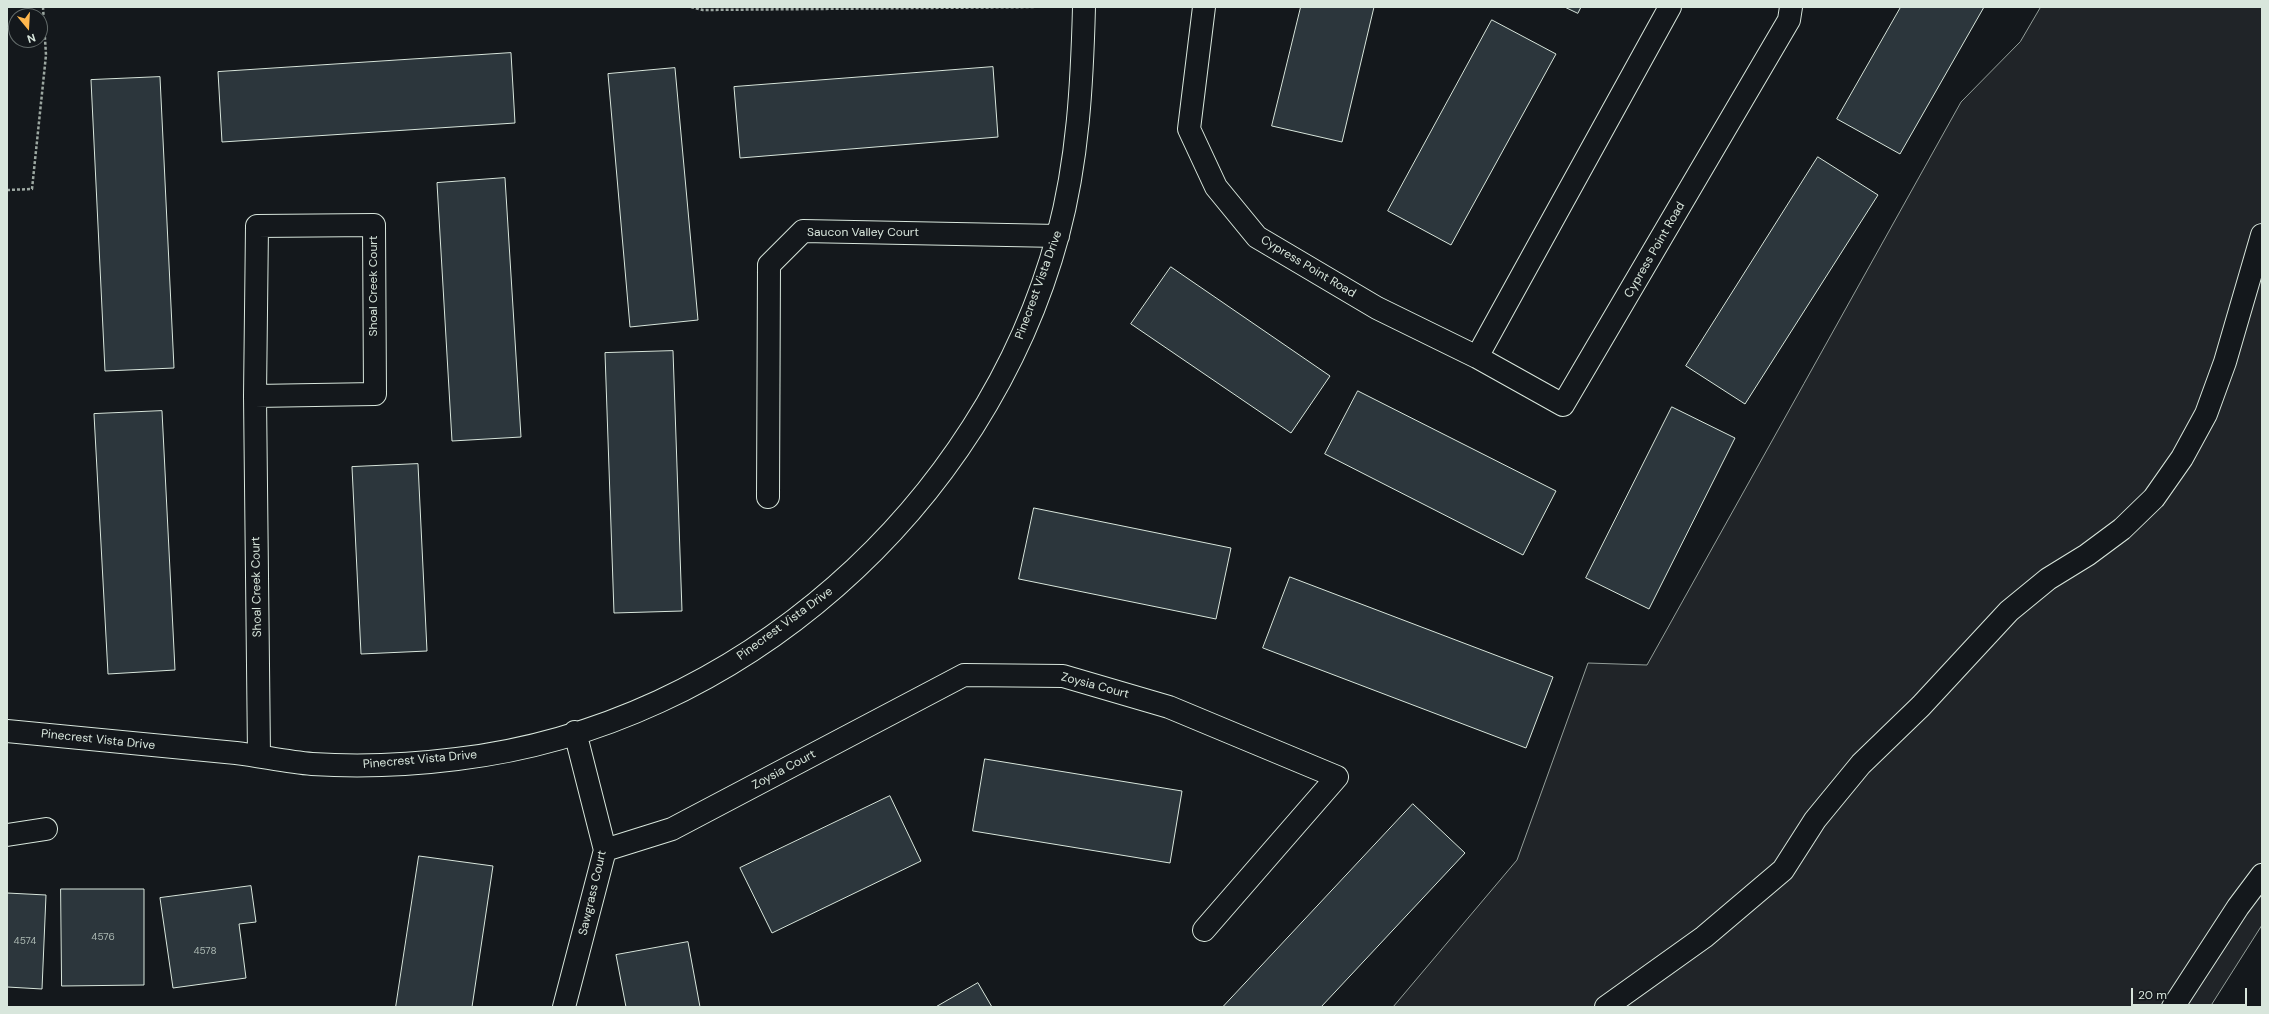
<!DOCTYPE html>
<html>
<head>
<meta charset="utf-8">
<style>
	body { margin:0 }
	#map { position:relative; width:2269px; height:1014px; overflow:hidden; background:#14181c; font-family:"DM Sans",sans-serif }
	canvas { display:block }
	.frame { position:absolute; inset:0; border:8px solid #d8e6dc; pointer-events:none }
	.north { position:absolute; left:8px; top:8px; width:40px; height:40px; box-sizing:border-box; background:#14181c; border:1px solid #626a69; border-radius:50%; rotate:162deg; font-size:11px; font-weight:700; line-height:16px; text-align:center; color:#d8e6dc }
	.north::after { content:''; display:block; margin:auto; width:14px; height:18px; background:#ffb74d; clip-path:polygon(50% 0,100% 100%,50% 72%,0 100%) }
	.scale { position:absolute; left:2131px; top:988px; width:116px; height:18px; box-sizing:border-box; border:2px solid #d8e6dc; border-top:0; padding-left:5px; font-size:12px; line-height:14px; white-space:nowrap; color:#d8e6dc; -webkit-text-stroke:3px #14181c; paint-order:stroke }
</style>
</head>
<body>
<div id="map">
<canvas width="2269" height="1014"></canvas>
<div class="frame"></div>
<div class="north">N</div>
<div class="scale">20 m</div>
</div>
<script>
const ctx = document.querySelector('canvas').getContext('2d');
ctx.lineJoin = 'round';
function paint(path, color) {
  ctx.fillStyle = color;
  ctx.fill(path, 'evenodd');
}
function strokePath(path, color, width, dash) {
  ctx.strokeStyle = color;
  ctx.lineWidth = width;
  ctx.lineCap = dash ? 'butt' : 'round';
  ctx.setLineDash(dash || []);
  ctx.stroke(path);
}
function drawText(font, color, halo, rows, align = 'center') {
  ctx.font = font + ' "DM Sans",sans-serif';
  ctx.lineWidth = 3;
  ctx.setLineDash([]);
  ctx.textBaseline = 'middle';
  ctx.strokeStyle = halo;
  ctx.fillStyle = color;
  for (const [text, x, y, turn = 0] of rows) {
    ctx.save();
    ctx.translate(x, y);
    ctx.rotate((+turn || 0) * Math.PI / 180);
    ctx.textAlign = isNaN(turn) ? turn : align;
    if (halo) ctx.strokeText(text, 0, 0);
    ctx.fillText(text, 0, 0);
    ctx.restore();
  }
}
const green = new Path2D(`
	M2041,7H2262V925L2210,1007H1393L1517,860L1588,663L1647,665L1961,102L2020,42Z`);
const building = new Path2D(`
	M1301,7H1374L1342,142L1272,126Z
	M1565,7H1581L1578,13Z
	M1901,7H1984L1900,154L1837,119Z
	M1492,20L1556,54L1451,245L1388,211Z
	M511,53L515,123L222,142L218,72Z
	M993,67L998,137L740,158L734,87Z
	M675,68L698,320L630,327L608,74Z
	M160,77L174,368L105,371L91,80Z
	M1818,157L1878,195L1745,404L1686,366Z
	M505,178L521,437L452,441L437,183Z
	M1171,267L1330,376L1291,433L1131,324Z
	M673,351L682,611L614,613L605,353Z
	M1358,391L1556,491L1523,555L1325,454Z
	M1672,407L1735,438L1649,609L1586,578Z
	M162,411L175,670L108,674L94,414Z
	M418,464L427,651L361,654L352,467Z
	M1034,508L1231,548L1216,619L1019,579Z
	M1290,577L1553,677L1526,748L1263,648Z
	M985,759L1182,791L1170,863L973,831Z
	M890,796L921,861L772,933L740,868Z
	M1413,804L1465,853L1321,1007H1223Z
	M419,856L493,866L472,1007H396Z
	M251,886L256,922L239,924L246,978L173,988L160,898Z
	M61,889H144V985L62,986Z
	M7,893L46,895L42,989L7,987Z
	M688,942L700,1007H626L616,955Z
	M978,983L992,1007H936Z`);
const path = new Path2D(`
	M691,7L703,10L1035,7
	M7,190L32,189L46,55L43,7`);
const minor = new Path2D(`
	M1204,7L1189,129L1216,187L1257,237L1377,308L1477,357L1563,405L1789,20L1791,7
	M1477,357L1670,7
	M255,396L375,394L374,225L257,226L255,396L259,755
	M768,497L769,265L803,231L1058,236
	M7,731C83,738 160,746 236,753C261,756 287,762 312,764C360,767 409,765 457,759C738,726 985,507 1058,235C1078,160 1082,84 1084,7
	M7,835L46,829
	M605,850L672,829L964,675L1063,676L1169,707L1337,777L1204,930
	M564,1007L605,850L575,732
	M1606,1007L1704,937L1783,870L1815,820L1861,764L1921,706L2009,611L2048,579L2087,555L2122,529L2154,498L2182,458L2206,414L2225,362L2262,235
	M2173,1007L2238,907L2262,875`);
const numberNames = [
	["4576",103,937],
	["4574",25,941],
	["4578",205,951]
];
const streetNames = [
	["Saucon Valley Court",863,233],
	["Cypress Point Road",1655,250,-60],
	["Cypress Point Road",1308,267,31],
	["Pinecrest Vista Drive",1039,285,-70],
	["Shoal Creek Court",374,286,-90],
	["Shoal Creek Court",257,587,-91],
	["Pinecrest Vista Drive",785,624,-36],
	["Zoysia Court",1095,686,15],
	["Pinecrest Vista Drive",98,740,6],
	["Pinecrest Vista Drive",420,760,-5],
	["Zoysia Court",784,770,-28],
	["Sawgrass Court",593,893,-77]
];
paint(green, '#202428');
strokePath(green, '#939e99', 1);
paint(building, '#2c363c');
strokePath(building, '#d8e6dc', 1);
strokePath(minor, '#d8e6dc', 24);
strokePath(path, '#9da8a2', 2.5, [3, 2]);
strokePath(minor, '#14181c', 22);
drawText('10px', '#adbab4', null, numberNames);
drawText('12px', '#d8e6dc', '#14181c', streetNames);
</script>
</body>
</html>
